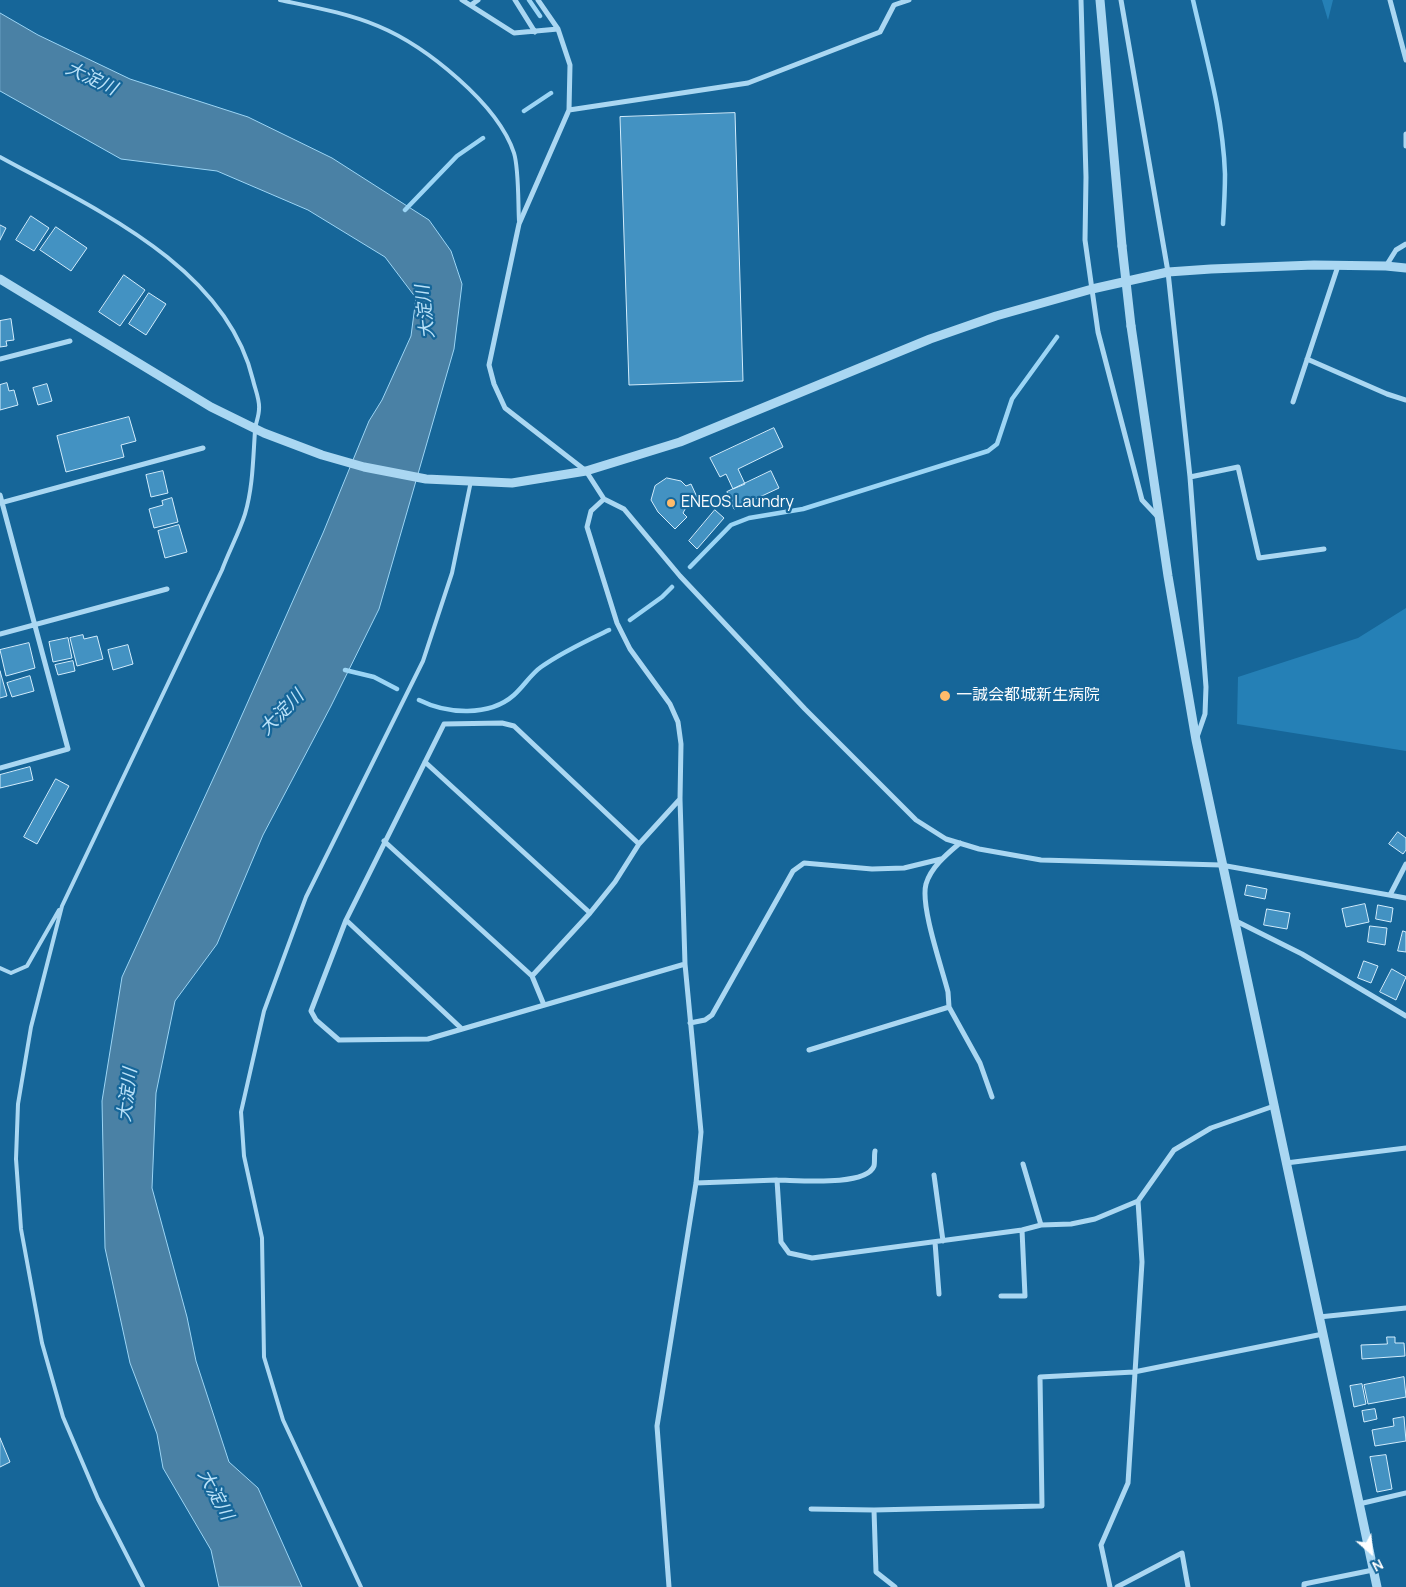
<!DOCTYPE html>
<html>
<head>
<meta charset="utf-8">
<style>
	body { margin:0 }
	#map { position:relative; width:1406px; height:1587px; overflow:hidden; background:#166699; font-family:Manrope,sans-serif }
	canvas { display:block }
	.north { position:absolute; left:1346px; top:1527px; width:50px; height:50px; -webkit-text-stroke:4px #166699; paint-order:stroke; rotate:153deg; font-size:14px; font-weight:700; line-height:20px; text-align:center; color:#fff }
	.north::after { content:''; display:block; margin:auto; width:18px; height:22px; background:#fff; clip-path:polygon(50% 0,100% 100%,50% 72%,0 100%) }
</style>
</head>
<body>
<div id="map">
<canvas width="1406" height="1587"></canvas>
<div class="north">N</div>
</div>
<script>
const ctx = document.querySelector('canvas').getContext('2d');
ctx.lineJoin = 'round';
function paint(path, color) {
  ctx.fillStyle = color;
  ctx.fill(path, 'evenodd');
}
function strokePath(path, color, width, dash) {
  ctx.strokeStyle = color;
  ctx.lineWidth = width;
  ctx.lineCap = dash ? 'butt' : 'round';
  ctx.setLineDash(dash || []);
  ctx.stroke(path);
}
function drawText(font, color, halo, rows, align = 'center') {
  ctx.font = font + ' Manrope,"Noto Sans JP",sans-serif';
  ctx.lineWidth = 4.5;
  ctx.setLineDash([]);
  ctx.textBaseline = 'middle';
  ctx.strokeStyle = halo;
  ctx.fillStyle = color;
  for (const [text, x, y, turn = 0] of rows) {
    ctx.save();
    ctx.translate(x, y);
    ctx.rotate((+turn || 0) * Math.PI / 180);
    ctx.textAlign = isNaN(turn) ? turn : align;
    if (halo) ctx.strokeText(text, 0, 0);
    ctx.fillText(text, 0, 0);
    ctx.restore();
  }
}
const green = new Path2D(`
	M1322,0H1333L1328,20Z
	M1406,608V751L1237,724L1238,677L1358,638Z`);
const water = new Path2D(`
	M0,13L38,35L130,79L248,117L332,158L429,220L451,251L462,284L454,349L379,609L331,706L263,835L217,944L175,1001L156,1093L152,1188L187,1317L196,1361L229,1462L258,1488L302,1587H219L211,1550L163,1468L157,1434L130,1363L105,1248L102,1101L122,977L230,742L323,533L369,421L382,400L411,336L416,298L385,257L308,210L217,171L121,159L0,91Z`);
const stream = new Path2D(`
	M529,0L540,16
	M1193,0C1206,57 1223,115 1225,174C1225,191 1224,208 1223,224
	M524,111L551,93
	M405,210L457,156L483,138
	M690,567L731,525L749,518L803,509L988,451L997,444L1012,399L1057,337
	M630,620L662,597L672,587
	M345,670L374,677L397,689
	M419,700C447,714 489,717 514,695C524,686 531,674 541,667C562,652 586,641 609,630`);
const building = new Path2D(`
	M735,113L743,381L629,385L620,117Z
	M31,216L49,228L34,251L16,240Z
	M0,225L6,228L0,240Z
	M56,227L87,248L71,271L40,250Z
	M124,275L145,290L120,326L99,312Z
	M149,293L166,304L146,335L129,324Z
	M11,319L14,340L6,341L7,346L0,347V321Z
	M7,383L9,391L14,390L18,405L0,410V385Z
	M47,384L52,401L38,405L33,388Z
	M129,417L136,441L121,445L124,457L66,472L57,436Z
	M774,428L783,447L738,469L745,484L733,489L726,474L720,477L710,458Z
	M163,471L168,493L151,497L146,475Z
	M771,471L779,488L734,509L727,492Z
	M667,478L681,481L686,486L691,484L697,497L690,500L683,513L687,517L675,529L658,512L651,500L655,486Z
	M172,498L178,522L154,528L149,509L163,505L162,501Z
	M715,510L724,518L697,549L689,541Z
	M179,525L187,552L165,558L158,531Z
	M83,635L84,639L97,636L103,659L77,666L70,638Z
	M68,638L72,658L53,662L49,642Z
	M29,643L35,668L6,676L0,650Z
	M128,645L133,664L113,670L108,650Z
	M73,661L75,671L58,675L55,665Z
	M0,671L7,696L0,698Z
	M30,676L34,691L12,697L7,683Z
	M30,767L33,780L0,788V775Z
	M56,779L69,786L37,844L24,837Z
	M1398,832L1406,838V850L1403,854L1389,844Z
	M1247,885L1267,889L1265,899L1245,895Z
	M1365,904L1369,922L1346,927L1342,909Z
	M1378,905L1393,908L1391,922L1376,919Z
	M1267,909L1290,913L1287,929L1264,925Z
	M1370,926L1387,928L1385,945L1368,942Z
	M1403,931L1406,932V952L1398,951Z
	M1364,961L1378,966L1371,983L1358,978Z
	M1392,969L1406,977L1396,1000L1380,992Z
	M1387,1337H1395V1343H1404L1405,1356L1362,1359L1361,1345L1387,1344Z
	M1404,1377L1406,1397L1368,1404L1364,1385Z
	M1362,1384L1366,1404L1354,1407L1350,1386Z
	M1375,1409L1377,1419L1364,1422L1362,1411Z
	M1404,1417L1406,1441L1375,1446L1372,1430L1394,1426L1393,1419Z
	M0,1438L10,1462L0,1467Z
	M1386,1455L1392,1489L1377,1492L1370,1457Z`);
const service = new Path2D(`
	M280,0C313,7 347,13 378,26C426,46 498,104 514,153C519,169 518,204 519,221
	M0,157C93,208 226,266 253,380C255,389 260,400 259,409C259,417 255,424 255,431C253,459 253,487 245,514C239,533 229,551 222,570L62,906L31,1027L18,1104L16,1159L21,1229L42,1343L63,1417L98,1499L143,1587
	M0,968L11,973L27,966L59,910
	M361,1587L283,1420L264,1357L262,1238L244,1156L241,1112L264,1011L306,897L423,661L452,573L471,481`);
const minor = new Path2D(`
	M462,0L514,33L558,29
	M515,0L535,32
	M538,0L558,29L570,65L569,110L519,224L489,365L494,384L505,408L586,471L604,499L624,509L680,576L805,709L916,820L946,839L979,849L1041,860L1221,865L1406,898
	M1081,0L1086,177L1085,240L1098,332L1142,500L1158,517
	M1121,0L1168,272L1190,477L1206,687L1205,714L1197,737
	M1390,0L1406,60
	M471,5L478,0
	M569,110L748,83L880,32L894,5L909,0
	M1406,134V146
	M1386,266L1396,250L1406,244
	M0,359L70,341
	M1307,359L1387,394L1406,400
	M1293,402L1338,266
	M1190,477L1238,467L1259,558L1324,549
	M0,495L68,749L0,768
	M604,499L591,511L587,527L617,623L630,649L670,704L678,722L681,744L680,799L685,964L701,1132L696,1183L657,1426L669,1587
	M0,503L203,448
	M0,634L167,589
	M425,762L590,913
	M384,841L532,976L544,1005
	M960,843C947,854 931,867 926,884C920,906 942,968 948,992L949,1007L980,1063L992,1097
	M639,844L514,726L502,723L444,724L346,920L311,1011L316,1020L339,1040L428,1039L685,964
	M1390,895L1406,864
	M346,920L462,1029
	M1234,920L1302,954L1406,1016
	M532,976L590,913L615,882L639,844L680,799
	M690,1023L705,1020L712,1015L793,871L804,863L872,869L904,868L941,859
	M809,1050L949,1007
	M1286,1163L1406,1148
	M1023,1164L1041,1225
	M934,1175L943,1241
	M777,1180C796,1180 866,1187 874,1166C875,1162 874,1155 875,1151
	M696,1183L777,1180L781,1242L789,1253L812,1258L1022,1230L1041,1225L1071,1224L1095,1219L1138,1201L1174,1150L1211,1128L1274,1106
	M935,1242L939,1294
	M1001,1296H1025L1022,1230
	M1319,1317L1406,1308
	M1359,1504L1406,1493
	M811,1509L874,1510
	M895,1587L876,1572L874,1510L1042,1506L1040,1377L1134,1372L1323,1334
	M1110,1587L1101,1545L1128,1483L1142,1262L1138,1201
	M1117,1587L1182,1553L1188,1587
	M1304,1587V1584L1373,1570`);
const tertiary = new Path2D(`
	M1100,0L1122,246
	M0,279L211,407L264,433L322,455L364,467L426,479L512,483L586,471L680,442L930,339L996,316L1092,289L1168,272L1211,269L1314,265L1386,266L1406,268
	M1131,326L1168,576L1196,740L1377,1587`);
const tertiaryBridge = new Path2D(`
	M1122,246L1131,326`);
const markers = [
	[671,503,5,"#ffbb6b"],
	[945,696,6,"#ffbb6b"]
];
const poiNames = [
	["ENEOS Laundry",681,503],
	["一誠会都城新生病院",956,696]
];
const waterNames = [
	["大淀川",91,79,25],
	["大淀川",426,312,-96],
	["大淀川",282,713,-46],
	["大淀川",128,1095,-83],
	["大淀川",215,1495,62]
];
paint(green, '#2580b6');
paint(water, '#4a81a5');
strokePath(water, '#9cd5f5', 1);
strokePath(stream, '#9cd5f5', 4.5);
paint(building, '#4392c2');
strokePath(building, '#d2ecfc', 1);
strokePath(service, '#aad7f2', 4);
strokePath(minor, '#aad7f2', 5);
strokePath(tertiary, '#aad7f2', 9);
strokePath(tertiaryBridge, '#aad7f2', 9);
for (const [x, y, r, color] of markers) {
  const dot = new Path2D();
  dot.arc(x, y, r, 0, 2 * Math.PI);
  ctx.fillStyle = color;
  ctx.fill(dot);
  strokePath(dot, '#166699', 2);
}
drawText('16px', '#fff', '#166699', poiNames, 'left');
drawText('italic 18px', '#bae2f9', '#166699', waterNames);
</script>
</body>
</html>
